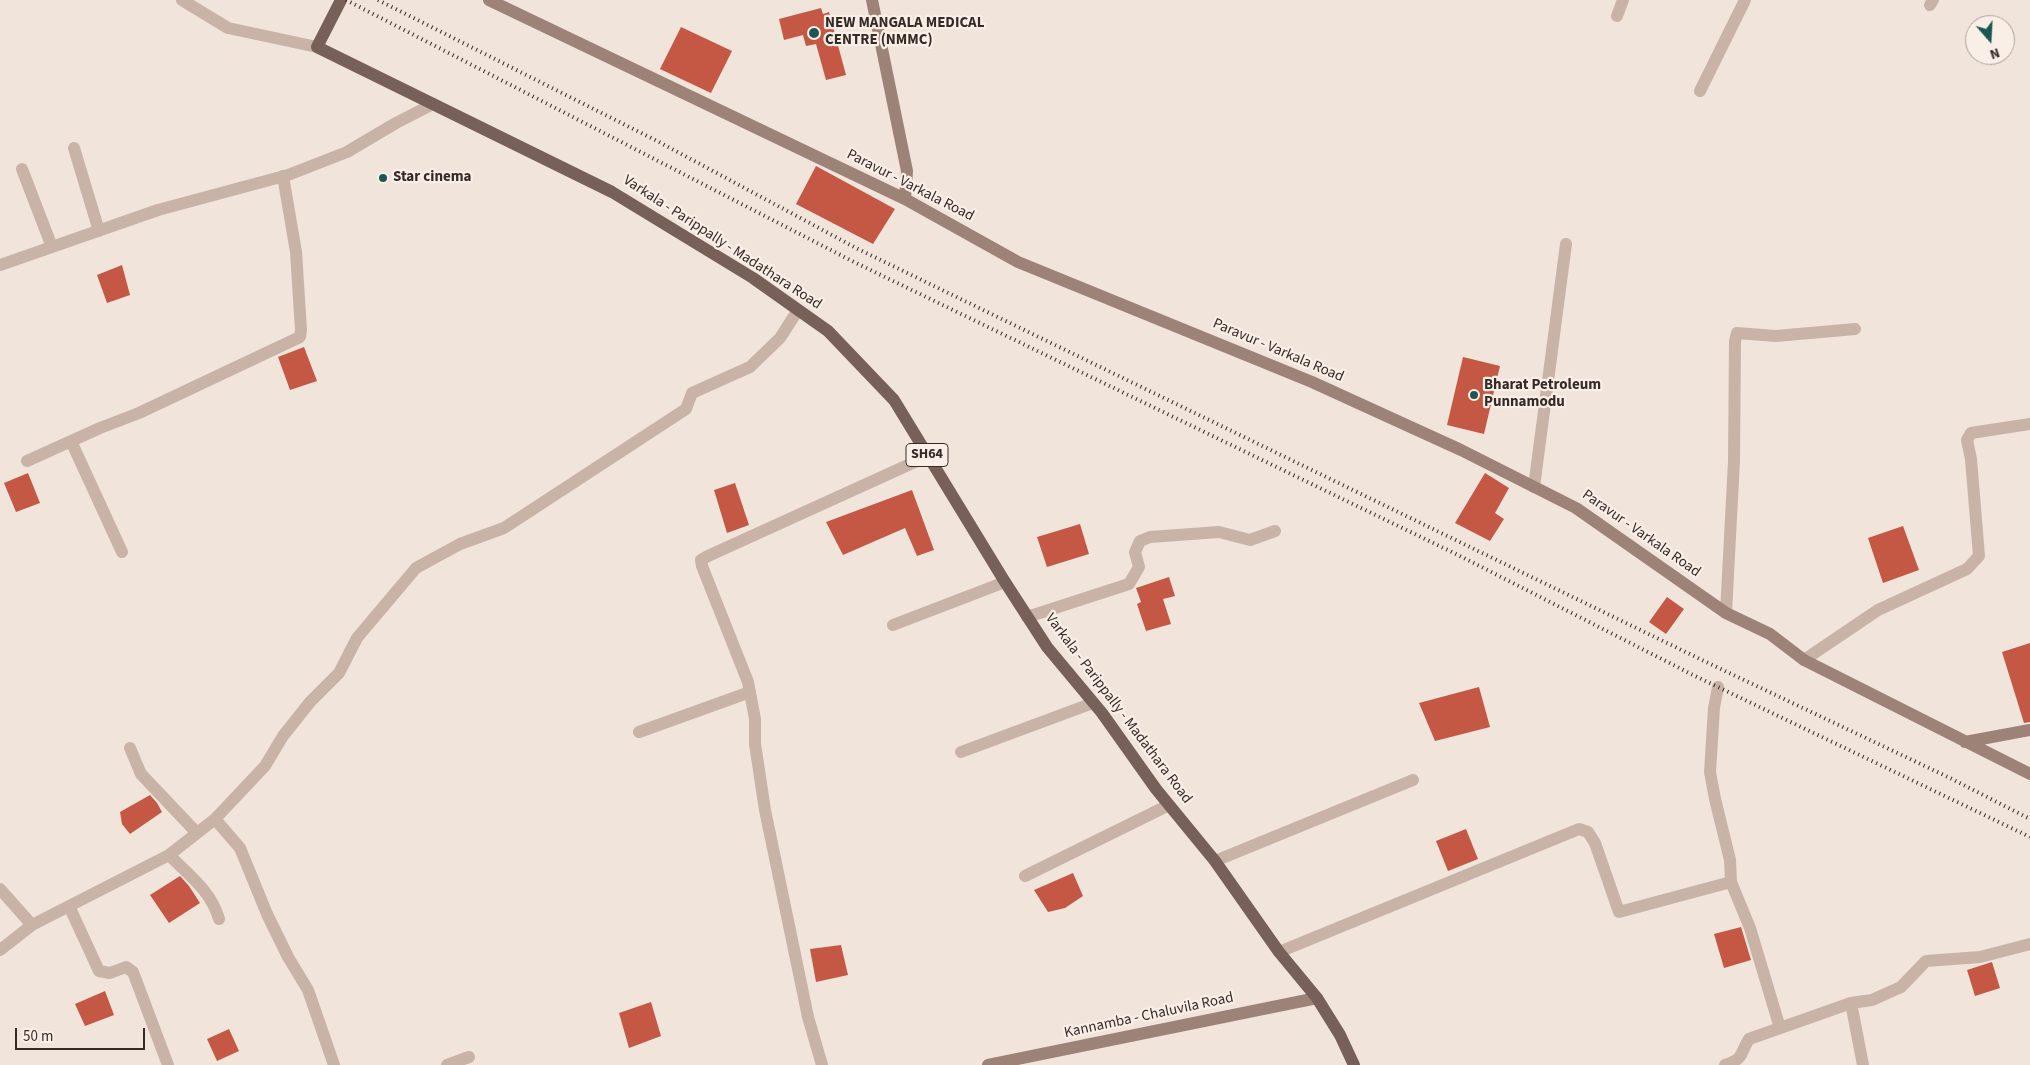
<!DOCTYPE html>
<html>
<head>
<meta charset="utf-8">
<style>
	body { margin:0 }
	#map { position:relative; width:2030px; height:1065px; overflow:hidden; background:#f1e4db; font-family:"Source Sans 3",sans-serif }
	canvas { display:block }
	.north { position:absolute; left:1965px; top:15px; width:50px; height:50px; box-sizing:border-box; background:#f9efe7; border:1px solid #aba09a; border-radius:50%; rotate:161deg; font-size:14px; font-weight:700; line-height:20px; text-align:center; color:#362a27 }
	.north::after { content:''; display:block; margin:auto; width:18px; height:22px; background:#1d5755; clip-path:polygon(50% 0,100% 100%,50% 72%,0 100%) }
	.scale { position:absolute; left:15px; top:1028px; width:130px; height:22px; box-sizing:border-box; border:2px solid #362a27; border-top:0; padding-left:6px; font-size:15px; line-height:18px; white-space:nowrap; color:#362a27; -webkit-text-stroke:4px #f9efe7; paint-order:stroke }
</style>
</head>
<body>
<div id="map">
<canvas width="2030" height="1065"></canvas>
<div class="north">N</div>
<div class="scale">50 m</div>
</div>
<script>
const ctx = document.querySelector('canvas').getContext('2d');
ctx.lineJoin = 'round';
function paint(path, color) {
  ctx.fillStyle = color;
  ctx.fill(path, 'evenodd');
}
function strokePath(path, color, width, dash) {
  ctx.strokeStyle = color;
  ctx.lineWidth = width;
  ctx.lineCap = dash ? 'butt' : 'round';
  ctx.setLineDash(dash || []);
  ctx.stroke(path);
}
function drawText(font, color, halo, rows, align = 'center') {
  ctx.font = font + ' "Source Sans 3",sans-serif';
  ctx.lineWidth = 4.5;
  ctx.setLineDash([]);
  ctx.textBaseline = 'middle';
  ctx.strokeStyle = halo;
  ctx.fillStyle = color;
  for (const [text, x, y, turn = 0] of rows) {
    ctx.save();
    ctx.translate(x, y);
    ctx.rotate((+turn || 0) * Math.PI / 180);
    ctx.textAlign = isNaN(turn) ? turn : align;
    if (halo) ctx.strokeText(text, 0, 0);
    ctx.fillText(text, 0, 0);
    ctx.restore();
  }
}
const building = new Path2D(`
	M821,8L823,14L829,12L846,75L826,80L816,44L806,46L803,35L784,40L779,19Z
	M681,27L732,51L711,93L660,69Z
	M816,166L895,209L873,244L796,204Z
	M122,265L130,295L107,303L97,275Z
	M304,347L317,381L290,390L278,357Z
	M1463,357L1500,366L1484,434L1447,425Z
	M28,473L40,503L16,512L4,483Z
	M1485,473L1509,488L1495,513L1504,519L1490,541L1455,523Z
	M735,483L749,525L727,533L714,490Z
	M912,490L934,550L917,556L905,528L843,555L826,522Z
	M1080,524L1089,554L1047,567L1037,537Z
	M1903,526L1919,570L1883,583L1868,538Z
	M1169,577L1175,596L1163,599L1171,624L1146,631L1137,604L1141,602L1136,588Z
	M1667,597L1684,609L1666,634L1649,622Z
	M2030,643V722L2024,723L2002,652Z
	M1479,687L1490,727L1435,741L1419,703Z
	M150,795L157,803L162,812L130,834L122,824L120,812Z
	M1466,829L1478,859L1448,871L1436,841Z
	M1073,873L1083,896L1065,908L1048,912L1034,890Z
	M180,876L189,886L200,903L169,923L150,895Z
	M1741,927L1751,960L1724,968L1714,934Z
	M841,945L848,975L816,982L810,949Z
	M1992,962L2000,988L1975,996L1967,970Z
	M105,991L114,1015L85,1026L75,1004Z
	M651,1002L661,1036L629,1048L619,1013Z
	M229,1029L239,1051L217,1061L207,1039Z`);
const minor = new Path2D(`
	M1930,5L1933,0
	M1617,16L1623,0
	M1700,91L1745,0
	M74,148L99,231
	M22,169L52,247
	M0,265L158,210L288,175L347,152L396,123L433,104
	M71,441L122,552
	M27,461L100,428L139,413L300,337L301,330L296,252L283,176
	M1534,487L1566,244
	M1726,613L1734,461L1735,341L1737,333L1776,336L1855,329
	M1027,617L1129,584L1139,567L1135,552L1140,541L1150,537L1219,532L1250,540L1275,531
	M893,625L1005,582
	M1804,660L1878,610L1967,569L1979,556L1971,459L1967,440L1971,433L2030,424
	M1718,687L1714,708L1710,772L1715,799L1730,860L1731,882L1750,928L1780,1028
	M639,732L750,692
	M130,748L141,774L196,832
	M961,752L1093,703
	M215,819L240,848L267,914L288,957L308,990L334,1065
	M169,855C189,875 211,891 219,919
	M1215,861L1413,780
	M1025,876L1169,805
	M0,889L32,925
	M69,906L99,971L110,973L126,967L133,972L168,1065
	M0,950L32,925L169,855L215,819L265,766L283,736L310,702L339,673L357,638L416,568L460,544L504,528L686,409L692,393L750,367L780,338L798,310
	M1279,952L1579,829L1588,832L1595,843L1619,912L1731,882
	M1851,1003L1863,1065
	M447,1065L469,1057
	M822,1065L808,1017L765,810L755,744V719L748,682L702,566L701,560L708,556L928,456
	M1725,1065C1745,1058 1739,1055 1749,1039L1851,1003L1872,1000L1901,987L1926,961L1980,957L2030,944`);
const tertiary = new Path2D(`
	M182,0L228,28L317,47`);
const secondary = new Path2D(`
	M489,0L905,199L1018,262L1312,382L1461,450L1576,508L1726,613L1770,634L1804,660L2030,774
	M872,0L907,171L905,199
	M1965,742L2030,730
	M988,1065L1317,998`);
const primary = new Path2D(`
	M341,0L317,47L612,192L753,278L828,331L894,400L1005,582L1047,647L1102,713L1156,789L1215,861L1279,952L1317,998L1340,1035L1354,1065`);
const rail = new Path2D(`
	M346,0L854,262L1458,555L1693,675L2030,837
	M378,0L659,142L858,249L1702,660L1950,778L2030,819`);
const markers = [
	[814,33,6,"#1d5755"],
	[383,178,5,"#1d5755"],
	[1474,395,5,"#1d5755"]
];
const shields = [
	[927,455,42]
];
const shieldNames = [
	["SH64",927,455]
];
const poiNames = [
	["NEW MANGALA MEDICAL",825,24],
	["CENTRE (NMMC)",825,41],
	["Star cinema",393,178],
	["Bharat Petroleum",1484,386],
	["Punnamodu",1484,403]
];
const streetNames = [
	["Paravur - Varkala Road",910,186,27],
	["Varkala - Parippally - Madathara Road",722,243,33],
	["Paravur - Varkala Road",1278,351,23],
	["Paravur - Varkala Road",1641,534,35],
	["Varkala - Parippally - Madathara Road",1118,709,53],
	["Kannamba - Chaluvila Road",1149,1016,-12]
];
paint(building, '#c45845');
strokePath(minor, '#c9b3a7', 12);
strokePath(tertiary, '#c9b3a7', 12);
strokePath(secondary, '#9d8278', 12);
strokePath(primary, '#776058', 12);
strokePath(rail, '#362a27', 4, [1, 4]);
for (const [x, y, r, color] of markers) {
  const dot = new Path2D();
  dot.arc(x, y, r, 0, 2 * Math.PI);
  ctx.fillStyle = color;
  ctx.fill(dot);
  strokePath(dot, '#f9efe7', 2);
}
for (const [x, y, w] of shields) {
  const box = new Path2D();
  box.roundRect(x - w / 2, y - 11.5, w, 23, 4);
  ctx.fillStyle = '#f9efe7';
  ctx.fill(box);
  strokePath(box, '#362a27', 1);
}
drawText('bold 14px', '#362a27', null, shieldNames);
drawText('bold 15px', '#362a27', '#f9efe7', poiNames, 'left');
drawText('15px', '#362a27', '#f9efe7', streetNames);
</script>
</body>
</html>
